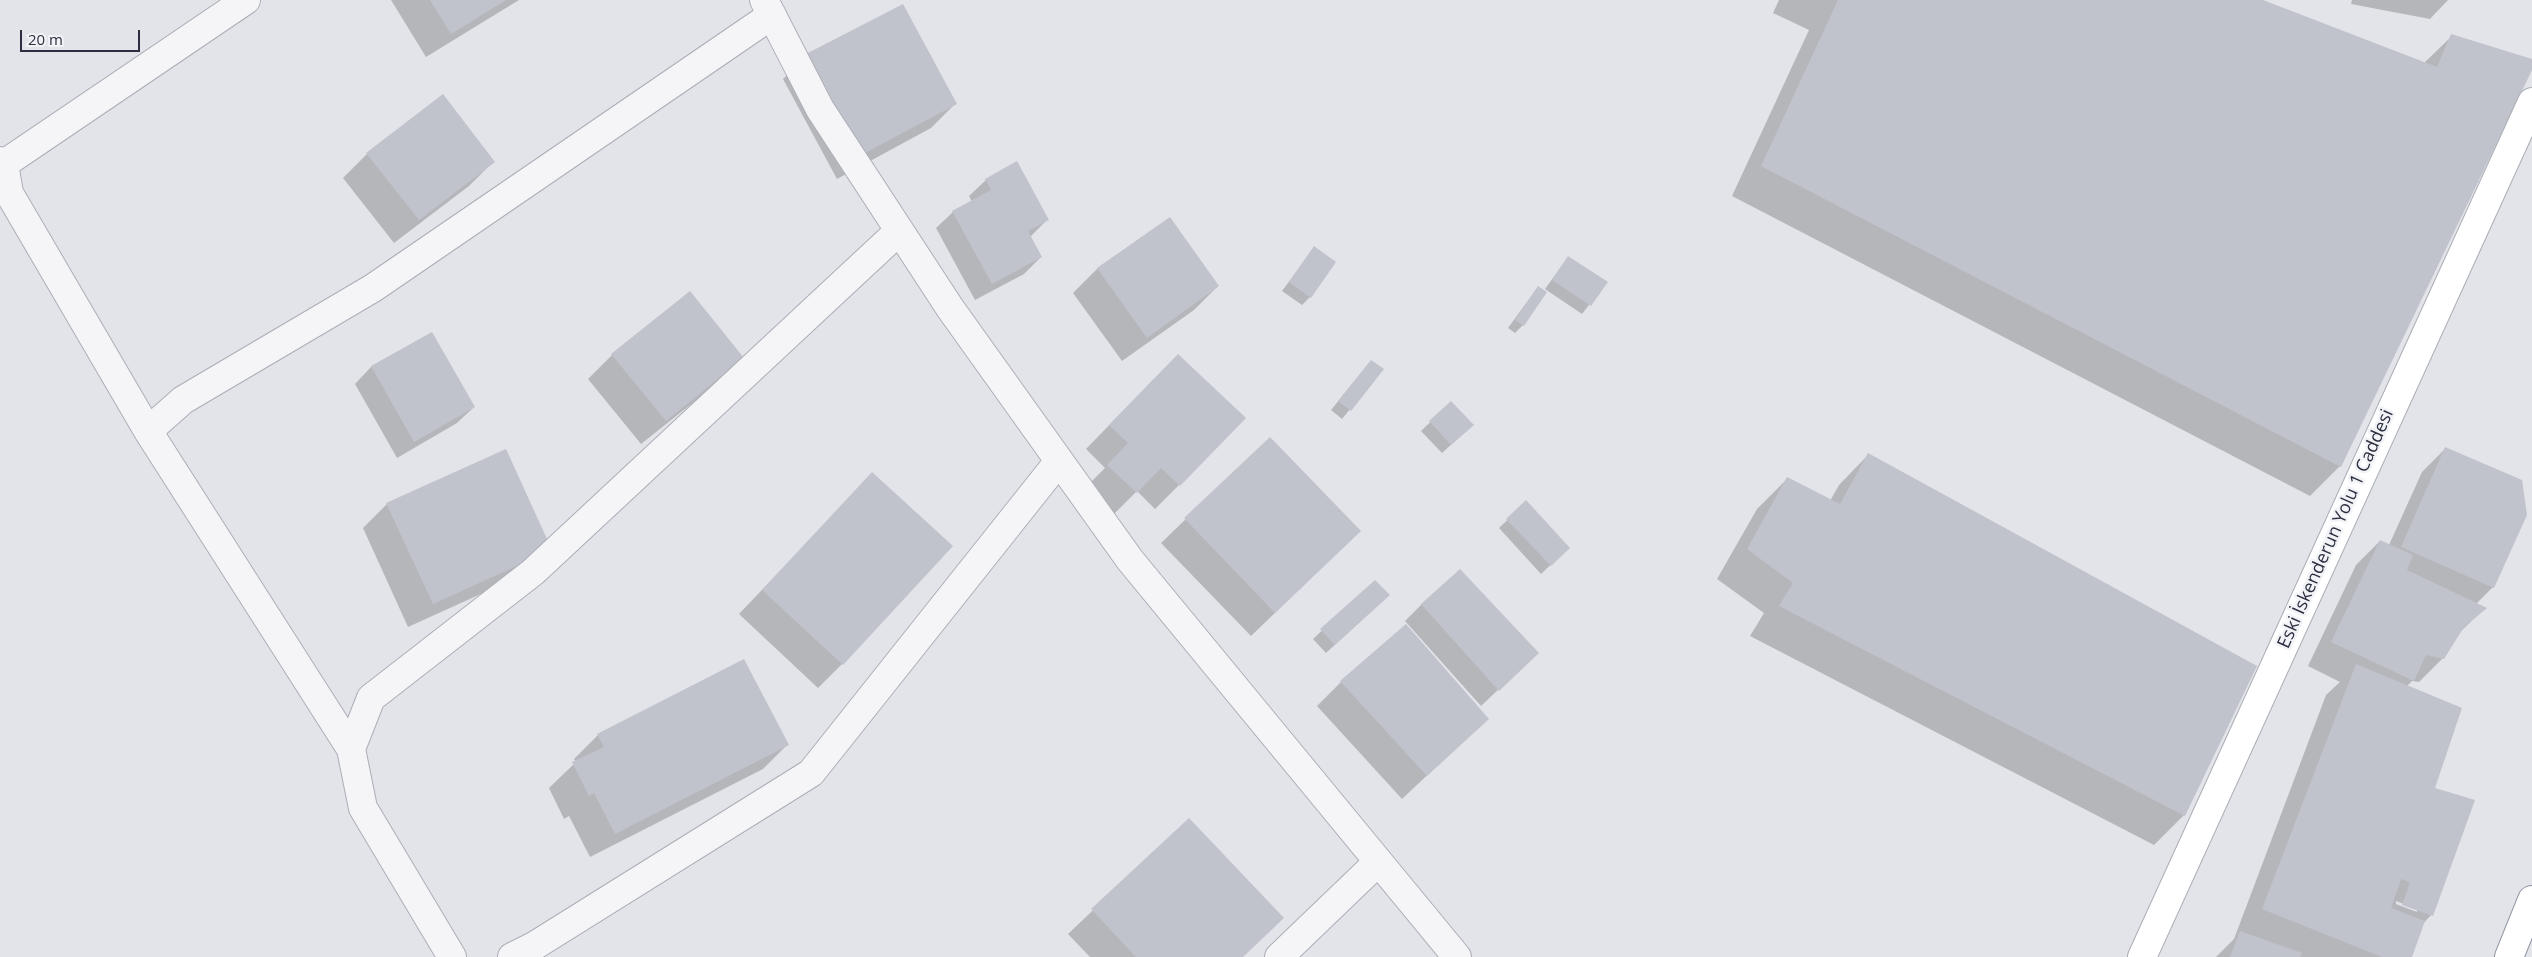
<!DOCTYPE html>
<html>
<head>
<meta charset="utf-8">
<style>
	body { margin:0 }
	#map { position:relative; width:2532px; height:957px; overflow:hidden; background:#e2e4e9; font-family:"Open Sans",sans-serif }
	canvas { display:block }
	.scale { position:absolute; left:20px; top:30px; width:120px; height:22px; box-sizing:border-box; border:2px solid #2c2f40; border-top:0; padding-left:6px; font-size:15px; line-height:18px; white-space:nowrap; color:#2c2f40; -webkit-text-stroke:4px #f2f3f7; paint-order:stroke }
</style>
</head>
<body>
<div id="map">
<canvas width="2532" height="957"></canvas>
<div class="scale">20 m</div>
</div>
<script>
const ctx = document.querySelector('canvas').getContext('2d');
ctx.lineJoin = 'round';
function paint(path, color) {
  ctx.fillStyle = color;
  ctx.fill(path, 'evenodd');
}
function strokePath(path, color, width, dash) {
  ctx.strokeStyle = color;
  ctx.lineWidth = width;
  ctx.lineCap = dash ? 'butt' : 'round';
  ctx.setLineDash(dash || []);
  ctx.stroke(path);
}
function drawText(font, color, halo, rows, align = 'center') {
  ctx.font = font + ' "Open Sans",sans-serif';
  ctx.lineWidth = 5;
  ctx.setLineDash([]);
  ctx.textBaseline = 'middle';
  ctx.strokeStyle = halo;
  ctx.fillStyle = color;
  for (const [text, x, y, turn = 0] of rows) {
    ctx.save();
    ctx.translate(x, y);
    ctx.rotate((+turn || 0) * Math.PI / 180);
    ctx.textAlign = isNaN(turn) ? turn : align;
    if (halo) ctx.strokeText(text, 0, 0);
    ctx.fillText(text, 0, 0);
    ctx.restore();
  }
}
const shadow = new Path2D(`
	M391,0H519L426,57Z
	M1779,0H2260L2424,63L2452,36L2532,60V67L2340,466L2310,496L1732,196L1809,30L1773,13Z
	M2352,0H2448L2430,19L2351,4Z
	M807,55L955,104L931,128L837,179L783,79Z
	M367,154L493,162L469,186L394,243L343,178Z
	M986,180L1047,220L1030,237L1041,257L1024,274L975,300L936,228L953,212L972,202L969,196Z
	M1170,218L1218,286L1194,310L1122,361L1073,293L1097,269Z
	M1314,248L1310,297L1302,305L1282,291Z
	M1568,257L1606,283L1582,314L1545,289Z
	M1538,287L1523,325L1515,333L1508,328Z
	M431,333L474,407L457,423L397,458L355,384L371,367Z
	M612,355L743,358L719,382L641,444L588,379Z
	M1371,361L1382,370L1342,419L1331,410Z
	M1154,379L1179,485L1155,509L1137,491L1112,516L1084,489L1105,468L1086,449Z
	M1451,402L1464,433L1442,453L1421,431Z
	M1270,438L1335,555L1251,636L1161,543Z
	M2446,448L2493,587L2476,604L2485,608L2457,635L2443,658L2419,682L2412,681L2407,686L2433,789L2431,915L2422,925L2411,957H2216L2234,939L2326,695L2340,682L2308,666L2356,565L2380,541L2389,545L2422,472ZM2396,901L2417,909V912L2396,904Z
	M505,450L527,573L408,627L363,528L387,504Z
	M1868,455L2184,815L2154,845L1750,636L1764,613L1717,579L1757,509L1787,479L1830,501L1839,485Z
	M872,474L842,664L818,688L739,614Z
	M1526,502L1560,556L1541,574L1499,528Z
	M1375,581L1380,603L1326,653L1313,639Z
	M1422,604L1520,669L1481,706L1405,621Z
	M1406,626L1487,719L1402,799L1317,706L1341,682Z
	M598,735L787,745L763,769L590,857L569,816L564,819L549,788L576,762L574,759Z
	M1189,819L1243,957H1090L1068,934Z`);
const building = new Path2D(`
	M430,0H506L451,34Z
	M1838,0H2263L2437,67L2451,34L2532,59V70L2341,467L1761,166Z
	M903,4L957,104L861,155L806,54Z
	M443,94L495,162L419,220L366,153Z
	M1017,161L1049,220L1028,231L1042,257L992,284L952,211L991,190L985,179Z
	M1170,217L1219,286L1147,338L1097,268Z
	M1314,246L1336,262L1311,298L1289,282Z
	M1568,256L1608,282L1591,306L1552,280Z
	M1538,286L1547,292L1524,326L1515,320Z
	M690,291L744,358L666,421L611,354Z
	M432,332L475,407L414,442L371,366Z
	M1178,354L1246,418L1180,486L1161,468L1137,493L1107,465L1128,443L1109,425Z
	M1371,360L1384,369L1351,411L1338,401Z
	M1451,401L1474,425L1451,445L1429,421Z
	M1270,437L1361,531L1275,613L1184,518Z
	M2445,447L2522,480L2527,515L2494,588L2401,547Z
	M506,449L552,550L433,604L386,503Z
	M1868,453L2257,666L2185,816L1779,606L1793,583L1747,549L1787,477L1840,504Z
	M872,472L953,546L843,665L762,590Z
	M1526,500L1570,548L1551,566L1506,519Z
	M2380,540L2413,555L2407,570L2487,608L2464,627L2444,659L2426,655L2414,681L2331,642Z
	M1460,569L1539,653L1499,691L1421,604Z
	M1375,580L1390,595L1335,645L1320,629Z
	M1406,624L1489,719L1427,776L1340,681Z
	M744,659L789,745L615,834L594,793L589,796L572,762L604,747L597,734Z
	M2356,664L2462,708L2435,788L2475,800L2433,916L2402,905L2410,882L2401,879L2391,908L2425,921L2412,957H2382L2262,909Z
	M1189,818L1284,918L1243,957H1136L1091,909Z
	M2240,931L2302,953L2300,957H2230Z`);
const street = new Path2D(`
	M764,0L820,109L950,308L1130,560L1457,957
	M0,161L4,164L9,193L148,431L351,749
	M4,164L246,0
	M148,431L183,400L373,288L772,15
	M452,957L363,808L351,749L371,698L533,572L899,231
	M512,957L534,946L811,773L1059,461
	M1279,957L1378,862`);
const secondary = new Path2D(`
	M2142,957L2532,102`);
const highway = new Path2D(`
	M2509,957L2532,900`);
const streetNames = [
	["Eski İskenderun Yolu 1 Caddesi",2336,529,-66]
];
paint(shadow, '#0003');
paint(building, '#c0c2cc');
strokePath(street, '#abaeb6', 30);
strokePath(secondary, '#abaeb6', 30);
strokePath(highway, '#8b8f9f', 30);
strokePath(street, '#f5f5f8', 28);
strokePath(secondary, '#fff', 28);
strokePath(highway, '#fff', 28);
drawText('18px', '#2c2f40', '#f2f3f7', streetNames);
</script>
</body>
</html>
